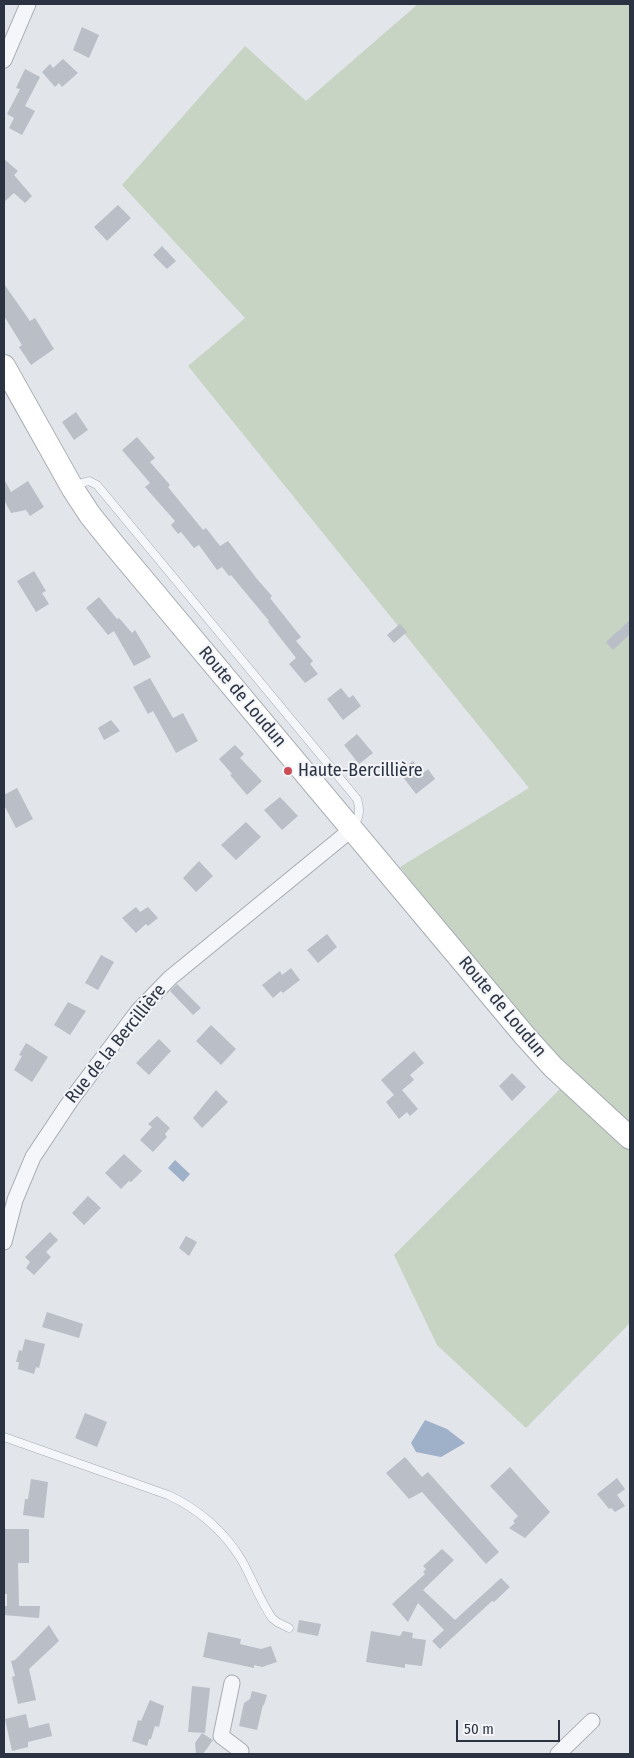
<!DOCTYPE html>
<html>
<head>
<meta charset="utf-8">
<style>
	body { margin:0 }
	#map { position:relative; width:634px; height:1758px; overflow:hidden; background:#e2e5ea; font-family:"Fira Sans Condensed",sans-serif }
	canvas { display:block }
	.frame { position:absolute; inset:0; border:5px solid #2b3242; pointer-events:none }
	.scale { position:absolute; left:456px; top:1720px; width:104px; height:22px; box-sizing:border-box; border:2px solid #2b3242; border-top:0; padding-left:6px; font-size:15px; line-height:18px; white-space:nowrap; color:#2b3242; -webkit-text-stroke:4px #f2f4f8; paint-order:stroke }
</style>
</head>
<body>
<div id="map">
<canvas width="634" height="1758"></canvas>
<div class="frame"></div>
<div class="scale">50 m</div>
</div>
<script>
const ctx = document.querySelector('canvas').getContext('2d');
ctx.lineJoin = 'round';
function paint(path, color) {
  ctx.fillStyle = color;
  ctx.fill(path, 'evenodd');
}
function strokePath(path, color, width, dash) {
  ctx.strokeStyle = color;
  ctx.lineWidth = width;
  ctx.lineCap = dash ? 'butt' : 'round';
  ctx.setLineDash(dash || []);
  ctx.stroke(path);
}
function drawText(font, color, halo, rows, align = 'center') {
  ctx.font = font + ' "Fira Sans Condensed",sans-serif';
  ctx.lineWidth = 4;
  ctx.setLineDash([]);
  ctx.textBaseline = 'middle';
  ctx.strokeStyle = halo;
  ctx.fillStyle = color;
  for (const [text, x, y, turn = 0] of rows) {
    ctx.save();
    ctx.translate(x, y);
    ctx.rotate((+turn || 0) * Math.PI / 180);
    ctx.textAlign = isNaN(turn) ? turn : align;
    if (halo) ctx.strokeText(text, 0, 0);
    ctx.fillText(text, 0, 0);
    ctx.restore();
  }
}
const green = new Path2D(`
	M418,4H630V1323L526,1428L437,1345L394,1255L568,1081L400,867L529,788L188,366L245,318L122,185L245,46L306,101Z`);
const water = new Path2D(`
	M175,1160L190,1174L183,1182L168,1168Z
	M425,1420L447,1429L465,1443L441,1457L416,1452L411,1443Z`);
const building = new Path2D(`
	M82,27L99,35L89,58L73,50Z
	M63,59L78,73L62,87L59,83L55,87L42,72L50,64L53,68Z
	M25,69L40,77L25,106L35,111L22,135L9,128L14,118L7,114L20,89L16,88Z
	M4,159L18,171L14,175L32,196L25,203L14,193L4,202Z
	M118,205L131,218L107,241L94,227Z
	M162,246L176,261L167,269L153,255Z
	M4,284L30,321L35,318L54,349L31,365L19,347L22,345L4,316Z
	M76,412L88,430L74,440L62,422Z
	M137,437L155,458L150,462L170,485L168,487L203,530L206,528L220,546L228,541L257,579L272,596L270,598L301,637L296,641L313,661L310,664L318,674L305,683L289,664L296,658L268,622L269,621L231,575L229,576L222,567L217,570L199,545L194,548L181,532L178,534L171,525L175,521L145,487L150,483L122,450Z
	M4,479L11,492L28,481L44,507L30,516L26,510L11,513L4,500Z
	M34,571L46,591L42,593L49,604L36,612L17,581Z
	M99,597L117,619L119,618L132,633L135,630L151,657L134,666L114,631L108,635L86,608Z
	M630,620V634L613,650L606,642Z
	M400,624L407,632L394,643L387,635Z
	M150,678L173,718L183,713L198,741L176,753L153,711L148,714L133,687Z
	M341,688L349,698L353,695L361,706L343,720L327,699Z
	M111,720L120,731L104,740L98,728Z
	M357,734L373,753L359,764L344,745Z
	M235,745L244,754L240,758L262,781L247,795L230,775L232,774L219,759Z
	M413,761L423,773L428,769L435,779L416,794L399,772Z
	M17,788L33,819L16,828L4,805V795Z
	M280,797L298,816L282,830L264,810Z
	M246,822L261,837L236,860L221,845Z
	M199,861L213,876L196,892L183,878Z
	M136,907L140,912L148,907L158,918L148,926L146,924L136,933L122,918Z
	M327,934L337,947L318,963L307,950Z
	M101,955L114,962L98,990L85,983Z
	M291,968L300,980L283,993L281,991L273,998L262,985L280,971L282,975Z
	M177,984L201,1008L193,1015L170,991Z
	M68,1002L86,1011L70,1035L54,1025Z
	M211,1025L236,1049L221,1065L196,1041Z
	M159,1039L171,1051L149,1075L136,1063Z
	M26,1043L48,1057L32,1082L14,1070L22,1056L19,1055Z
	M414,1051L424,1063L410,1075L414,1080L402,1090L418,1109L410,1116L407,1112L399,1119L386,1102L394,1095L381,1080Z
	M512,1073L526,1087L512,1101L499,1086Z
	M216,1090L228,1102L202,1128L193,1118Z
	M157,1116L170,1128L165,1134L167,1137L153,1152L140,1140L152,1127L148,1124Z
	M124,1154L142,1171L131,1182L129,1181L121,1189L105,1173Z
	M88,1196L101,1208L84,1225L72,1213Z
	M50,1232L58,1240L46,1252L51,1257L34,1275L26,1268L30,1262L25,1257Z
	M186,1236L197,1242L189,1256L179,1248Z
	M47,1312L83,1324L79,1338L42,1327Z
	M25,1339L45,1344L39,1368L36,1367L34,1374L18,1369L19,1362H16L19,1350L22,1351Z
	M85,1413L107,1422L97,1447L75,1438Z
	M405,1457L422,1477L428,1472L499,1552L486,1564L422,1492L409,1499L386,1473Z
	M510,1467L550,1512L525,1538L509,1528L515,1523L513,1521L518,1516L490,1486Z
	M617,1478L625,1489L617,1495L625,1506L615,1512L611,1508L609,1509L597,1494Z
	M31,1479L48,1482L44,1518L23,1515L25,1499H28Z
	M5,1529H29V1563H18L19,1606H40L39,1618L4,1615V1606H7V1594H4Z
	M442,1549L454,1560L423,1590L455,1620L501,1578L510,1587L494,1602L492,1601L440,1649L432,1641L444,1630L418,1603L408,1622L392,1604L425,1574L423,1572L426,1569L423,1566Z
	M299,1620L321,1624L318,1636L297,1632Z
	M49,1625L59,1641L29,1669L36,1700L18,1704L12,1677L15,1676L11,1661L15,1660Z
	M371,1631L400,1636L403,1631L413,1633L412,1638L426,1640L422,1666L405,1664V1668L366,1662Z
	M208,1632L241,1639L240,1644L261,1649L271,1646L277,1662L262,1667L254,1665V1668L203,1657Z
	M192,1686L210,1688L205,1733L188,1732Z
	M252,1691L267,1695L264,1705H263L257,1730L239,1726L244,1703L250,1699Z
	M150,1700L164,1706L159,1727L155,1726L151,1739H149L147,1746L132,1741L138,1720L141,1721Z
	M26,1714L29,1728L49,1723L52,1736L28,1742V1747L12,1751L5,1719Z
	M202,1733L213,1740L203,1754H196L195,1743Z`);
const service = new Path2D(`
	M75,488L82,483L89,481L97,485L357,799C361,811 359,817 353,828
	M4,1437L168,1495C197,1508 224,1531 241,1559C252,1578 259,1599 272,1618L277,1622L289,1628`);
const minor = new Path2D(`
	M4,60L28,4
	M4,1242L15,1200L33,1157L71,1100L138,1011L170,978L352,829
	M232,1683L221,1736L241,1751L239,1754
	M558,1754L592,1721`);
const secondary = new Path2D(`
	M4,366L73,489L90,515L115,546L525,1036L553,1067L630,1138`);
const markers = [
	[288,771,5,"#cb4c57"]
];
const streetNames = [
	["Route de Loudun",242,697,50],
	["Route de Loudun",502,1007,50],
	["Rue de la Bercillière",116,1044,-51]
];
const poiNames = [
	["Haute-Bercillière",298,771]
];
paint(green, '#c7d4c4');
paint(water, '#9fb0c9');
paint(building, '#babec7');
strokePath(service, '#a7acb4', 9);
strokePath(minor, '#a7acb4', 17);
strokePath(secondary, '#a7acb4', 24);
strokePath(service, '#f5f6f9', 8);
strokePath(minor, '#f5f6f9', 15);
strokePath(secondary, '#fff', 22);
for (const [x, y, r, color] of markers) {
  const dot = new Path2D();
  dot.arc(x, y, r, 0, 2 * Math.PI);
  ctx.fillStyle = color;
  ctx.fill(dot);
  strokePath(dot, '#f2f4f8', 2);
}
drawText('18px', '#2b3242', '#f2f4f8', streetNames);
drawText('18px', '#2b3242', '#f2f4f8', poiNames, 'left');
</script>
</body>
</html>
